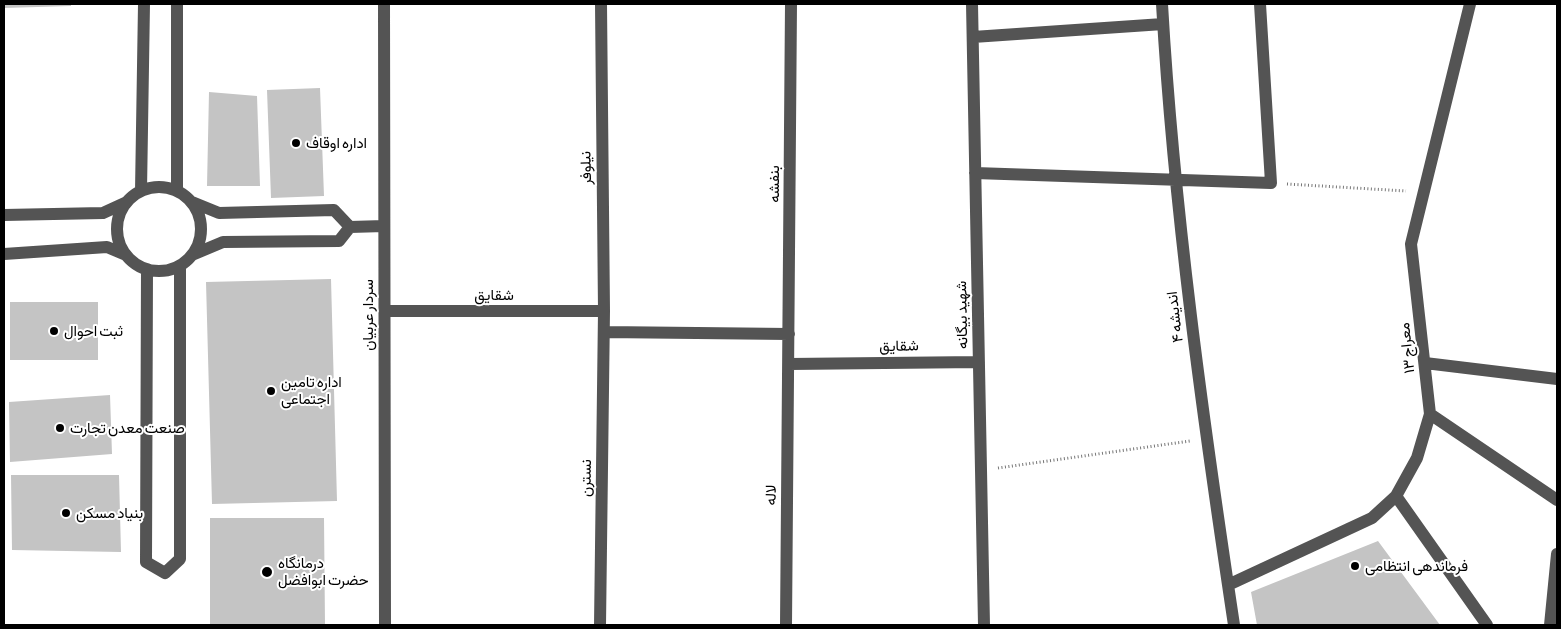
<!DOCTYPE html>
<html>
<head>
<meta charset="utf-8">
<style>
	body { margin:0 }
	#map { position:relative; width:1561px; height:629px; overflow:hidden; background:#fff; font-family:"Asap Condensed",sans-serif }
	canvas { display:block }
	.frame { position:absolute; inset:0; border:5px solid #000; pointer-events:none }
</style>
</head>
<body>
<div id="map">
<canvas width="1561" height="629"></canvas>
<div class="frame"></div>
</div>
<script>
const ctx = document.querySelector('canvas').getContext('2d');
ctx.lineJoin = 'round';
function paint(path, color) {
  ctx.fillStyle = color;
  ctx.fill(path, 'evenodd');
}
function strokePath(path, color, width, dash) {
  ctx.strokeStyle = color;
  ctx.lineWidth = width;
  ctx.lineCap = dash ? 'butt' : 'round';
  ctx.setLineDash(dash || []);
  ctx.stroke(path);
}
function drawText(font, color, halo, rows, align = 'center') {
  ctx.font = font + ' "Asap Condensed",Vazirmatn,sans-serif';
  ctx.lineWidth = 4;
  ctx.setLineDash([]);
  ctx.textBaseline = 'middle';
  ctx.strokeStyle = halo;
  ctx.fillStyle = color;
  for (const [text, x, y, turn = 0] of rows) {
    ctx.save();
    ctx.translate(x, y);
    ctx.rotate((+turn || 0) * Math.PI / 180);
    ctx.textAlign = isNaN(turn) ? turn : align;
    if (halo) ctx.strokeText(text, 0, 0);
    ctx.fillText(text, 0, 0);
    ctx.restore();
  }
}
const building = new Path2D(`
	M4,4H71V6L4,8Z
	M320,88L324,196L271,198L267,90Z
	M209,92L257,96L260,186H207Z
	M331,279L337,501L212,504L206,282Z
	M10,302H98V360H10Z
	M110,395L112,454L10,462L9,402Z
	M11,475H119L121,552L12,550Z
	M210,518H324L325,625H210Z
	M1378,541L1440,625H1257L1251,592Z`);
const path = new Path2D(`
	M1287,184L1406,191
	M998,468L1190,441`);
const minor = new Path2D(`
	M384,4L385,625
	M972,4L984,625
	M1162,4C1174,212 1203,419 1234,625
	M973,37L1163,24
	M975,173L1271,183L1260,4
	M117 229a42 42 0 1 1 84 0a42 42 0 1 1-84 0Z
	M141,191L144,4
	M177,191V4
	M192,202L219,213L334,210L350,227
	M4,215L103,213L127,202
	M4,254L107,247L126,255
	M192,255L223,242L339,241L350,227L384,226
	M147,269L146,562L165,573L180,559V266
	M384,311H604
	M604,332L789,334
	M1425,363L1557,379
	M789,364L979,362
	M1430,414L1557,500
	M1396,496L1487,625
	M1228,585L1372,518L1396,496L1417,458L1430,414L1411,244L1470,4
	M600,625L604,311L601,4
	M786,625L791,4
	M1550,625L1557,554`);
const markers = [
	[296,143,5,"#000"],
	[54,331,5,"#000"],
	[271,391,5,"#000"],
	[60,428,5,"#000"],
	[66,513,5,"#000"],
	[1355,566,5,"#000"],
	[267,572,6,"#000"]
];
const poiNames = [
	["اداره اوقاف",306,143],
	["ثبت احوال",64,331],
	["اداره تامین",281,382],
	["اجتماعی",281,399],
	["صنعت معدن تجارت",70,428],
	["بنیاد مسکن",76,513],
	["درمانگاه",278,563],
	["حضرت ابوافضل",278,580],
	["فرماندهی انتظامی",1365,566]
];
const streetNames = [
	["نیلوفر",586,168,-91],
	["بنفشه",774,184,-90],
	["شقایق",494,295],
	["سردار عربیان",368,315,-90],
	["شهید بیگانه",962,315,-91],
	["اندیشه ۴",1175,317,-97],
	["شقایق",899,346,-1],
	["معراج ۱۳",1407,348,-96],
	["نسترن",586,478,-89],
	["لاله",771,495,-89]
];
paint(building, '#c4c4c4');
strokePath(path, '#767676', 3, [1, 2.5]);
strokePath(minor, '#545454', 12);
for (const [x, y, r, color] of markers) {
  const dot = new Path2D();
  dot.arc(x, y, r, 0, 2 * Math.PI);
  ctx.fillStyle = color;
  ctx.fill(dot);
  strokePath(dot, '#fff', 2);
}
drawText('15px', '#000', '#fff', poiNames, 'left');
drawText('15px', '#000', '#fff', streetNames);
</script>
</body>
</html>
